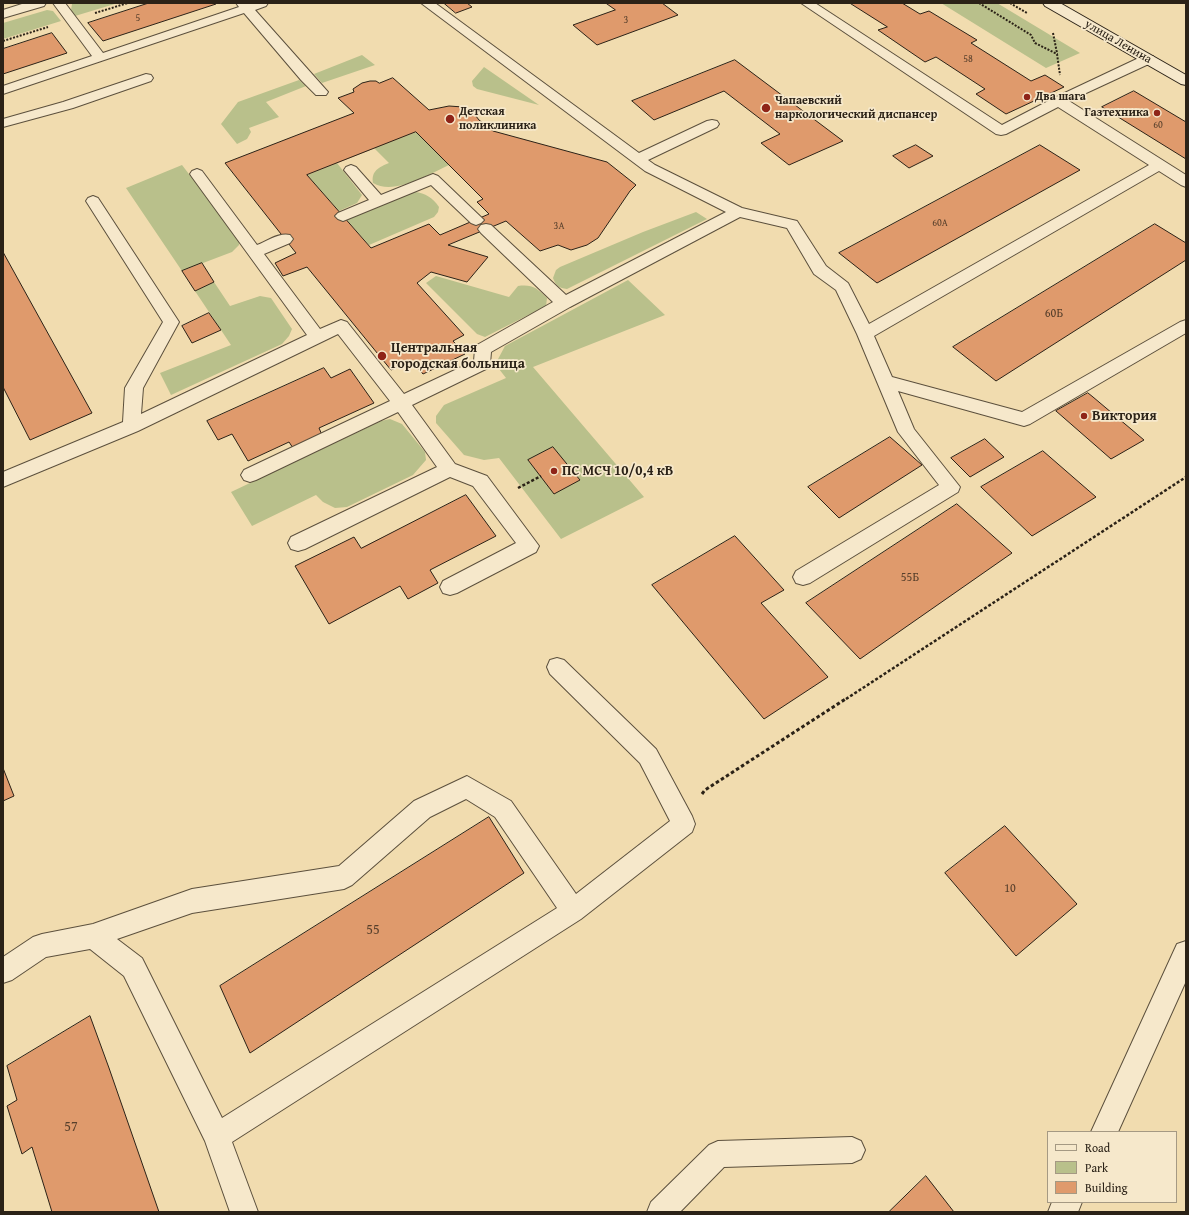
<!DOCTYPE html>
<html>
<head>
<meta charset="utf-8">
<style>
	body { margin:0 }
	#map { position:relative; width:1189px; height:1215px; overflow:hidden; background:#f1dcaf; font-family:"Gentium Book Plus",serif }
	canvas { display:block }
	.frame { position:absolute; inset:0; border:4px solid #2b2217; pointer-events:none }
	.legend { position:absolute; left:1047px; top:1131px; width:130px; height:72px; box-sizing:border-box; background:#f6e8cb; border:1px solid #a59983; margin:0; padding:5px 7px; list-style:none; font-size:12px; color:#2b2217 }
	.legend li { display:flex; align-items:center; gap:8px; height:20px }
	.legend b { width:20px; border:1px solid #a59983 }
</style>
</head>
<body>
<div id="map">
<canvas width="1189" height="1215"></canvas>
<div class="frame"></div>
<ul class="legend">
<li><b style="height:5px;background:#f6e8cb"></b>Road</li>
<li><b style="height:11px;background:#b9c08b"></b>Park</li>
<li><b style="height:11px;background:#df9a6c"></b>Building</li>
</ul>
</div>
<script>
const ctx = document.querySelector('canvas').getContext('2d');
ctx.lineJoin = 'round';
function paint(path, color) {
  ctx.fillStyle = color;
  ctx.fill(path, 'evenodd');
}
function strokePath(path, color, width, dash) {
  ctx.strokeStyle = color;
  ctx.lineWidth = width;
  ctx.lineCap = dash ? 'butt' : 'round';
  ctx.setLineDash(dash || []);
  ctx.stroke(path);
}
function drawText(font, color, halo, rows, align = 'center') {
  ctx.font = font + ' "Gentium Book Plus",serif';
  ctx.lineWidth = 3.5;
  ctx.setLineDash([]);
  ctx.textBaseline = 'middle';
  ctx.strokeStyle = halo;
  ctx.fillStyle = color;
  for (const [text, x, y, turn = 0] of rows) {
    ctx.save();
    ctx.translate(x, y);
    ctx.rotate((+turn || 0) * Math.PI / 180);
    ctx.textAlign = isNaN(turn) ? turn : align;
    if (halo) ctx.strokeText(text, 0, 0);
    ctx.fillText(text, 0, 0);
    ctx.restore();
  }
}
const green = new Path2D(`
	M75,3H118L75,16L71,10L72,4Z
	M941,3H997L1080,53L1046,68Z
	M47,10L53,11L61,21L3,39V23Z
	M362,55L375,65L322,83L314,74Z
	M484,67L539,105L477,89L473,86L472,81Z
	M299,80L306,86L266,102L279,117L249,128L251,132L247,139L237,144L221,124L238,102Z
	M416,132L449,165C429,174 394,196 373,183C371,171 379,167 389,163L374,148Z
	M337,163L362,195L357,203L339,211L307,175Z
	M182,165L239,239V245L232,252L182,271L126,188Z
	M415,192C425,193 433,198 439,207L438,212L434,217L369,245L346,219L409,193Z
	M696,212L707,219L567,289C559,288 556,286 553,278L556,270L560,267L643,232Z
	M436,276L509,297L518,286C532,284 537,288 547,298L546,306L485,337L477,334L426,283Z
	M628,280L665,315L533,367L644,497L561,539L499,458L484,460L464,455L436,423V416L444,405L506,378L499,369L497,361L505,346Z
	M214,282L230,306L260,296L271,298L292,329L289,336L282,344L171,395L160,373L231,345L195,291Z
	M390,419L402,424L425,452L426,460L413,475L347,507L335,508L323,502L316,495L252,526L231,492L381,421Z`);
const building = new Path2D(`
	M149,3H215L216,4L103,41L88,23Z
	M444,3H467L472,7L456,13Z
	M606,3H662L678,15L597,45L573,25L615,10Z
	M850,3H902L920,14L929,11L977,40L971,43L1031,81L1045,75L1064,87L1006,114L976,94L985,89L936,57L925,62L878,30L887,27Z
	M52,33L67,53L3,74V49Z
	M735,60L843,141L789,165L761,143L780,134L724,91L654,120L632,101Z
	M393,78L429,110L449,106L463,107L472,111L479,120L493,131L607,162L636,185L630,191L598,238L587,245L571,250L558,245L540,251L506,221L448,245L488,257L467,282L431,272L417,283L464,335L453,341L465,354L423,374L412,361L391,370L307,267L283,276L275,263L296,253L225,163L354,113L338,98L354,92L353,89L362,83L370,81H376L379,83ZM416,132L483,199L477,202L489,214L440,235L429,224L371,248L307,175Z
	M1134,91L1186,122V159L1102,107Z
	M916,145L933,156L909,168L893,156Z
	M1040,145L1080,170L877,283L839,253Z
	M1155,224L1186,243V260L996,381L953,347Z
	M3,252L92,413L30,440L3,387Z
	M202,263L214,282L195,291L182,271Z
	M209,313L221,330L192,343L182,326Z
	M324,368L331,378L350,369L374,403L319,428L322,435L293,448L289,442L248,461L232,434L218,440L207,421Z
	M1088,393L1093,397L1144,440L1111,459L1056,411Z
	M890,437L922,465L839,518L808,487Z
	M985,439L1004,457L970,477L951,458Z
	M553,447L580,480L554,494L528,460Z
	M1043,451L1096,497L1032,536L981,487Z
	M466,495L496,536L430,570L438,583L408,599L400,586L329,624L295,566L354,537L361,548Z
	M957,504L1012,553L860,659L806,603Z
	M735,536L784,590L761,603L828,677L764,719L652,585Z
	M3,768L14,796L3,801Z
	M489,817L524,873L250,1053L220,986Z
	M1005,826L1077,904L1016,956L945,873Z
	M90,1016L109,1068L159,1212H52L32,1147L22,1154L7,1106L17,1100L7,1066Z
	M926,1176L954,1212H889Z`);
const pathFar2 = new Path2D(`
	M979,3L1031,35L1035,43L1057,54L1060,75
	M1010,3L1027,13
	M95,13L128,3
	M1053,33L1057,53
	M3,41L48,27`);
const pathFar1 = new Path2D(`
	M518,488L541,476
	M846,699L1186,477`);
const path = new Path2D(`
	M702,794L705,790L847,698`);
const lane = new Path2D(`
	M53,3H65L103,53L239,7L236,3H268L266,6L255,10L328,92L326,95H316L301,80L244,13L3,94V86L92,56Z
	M421,3H435L639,153L707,121L712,120L717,121L719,124L717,127L648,160L655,165L742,208L797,221L826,266L848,283L869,324L1149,165L1058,107L1006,134L1001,135L996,134L801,3H815L1002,125L1054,98L1143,56H1153L1155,59L1153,62L1069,101L1186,175V187L1181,185L1159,171L874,336L892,377L1022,412L1180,322L1186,320V333L1030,424L1024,426L898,391L914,429L960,487L958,492L810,583L803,585L796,583L793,577L796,571L939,485L898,432L857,334L836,290L814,274L787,228L740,217L570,307L491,352L490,364L488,368L412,405L455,464L487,476L539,546L536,552L457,593L450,595L443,593L440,587L443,581L516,543L473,486L450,477L305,549L298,551L291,549L288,543L291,537L437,467L398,412L256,480L250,482L244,480L241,475L244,470L390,401L338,334L138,431L3,487V472L123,422L125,388L163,322L86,201L88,198L93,196L98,198L179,322L143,388L141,414L307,335L192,177L190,174L192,171L197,169L202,171L257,245C267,241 280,232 290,235L293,239L290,243L264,254L320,329L341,320L347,322L404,394L474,361L475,349L477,345L553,302L481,233L478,229L481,225L486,224L491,225L566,295L726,212L645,171Z
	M146,74L151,75L153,78L151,81L73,108L3,127V119L63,102Z
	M351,165L356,167L381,195L428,176L433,174L438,176L484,220L481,223L476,225L471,223L431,185L348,219L343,221L338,219L335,216L338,213L369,200L344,170L346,167Z
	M557,658L564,660L656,749L692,816L695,824L692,832L581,919L232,1142L258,1212H230L205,1141L124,976L90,949L46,957L12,980L3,983V957L33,937L42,934L93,924L192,889L339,866L414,801L467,776L511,801L576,894L670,821L640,763L550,674L547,667L550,660ZM466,799L495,817L557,908L222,1118L142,958L117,939L192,913L344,889L352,885L430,817Z
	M1186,941V981L1118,1132H1091L1177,944Z
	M852,1137L861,1141L865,1150L861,1159L852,1163L724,1167L680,1212H647L651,1202L709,1145L718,1141Z
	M1052,1202H1082L1078,1212H1048Z`);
const street = new Path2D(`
	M25,3H46L44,6L3,18V10Z`);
const secondary = new Path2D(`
	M1043,3H1060L1186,75V85L1181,84L1045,6Z`);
const markers = [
	[1027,97,4,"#8f2418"],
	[766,108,5,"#8f2418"],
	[1157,113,4,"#8f2418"],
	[450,119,5,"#8f2418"],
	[382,356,5,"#8f2418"],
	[1084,416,4,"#8f2418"],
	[554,471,4,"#8f2418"]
];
const farNumbernames = [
	["5",138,18],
	["3",626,20],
	["58",968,59],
	["60",1158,125],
	["60А",940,223],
	["3А",559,226]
];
const farStreetnames = [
	["улица Ленина",1118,42,30]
];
const farPoinames = [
	["Два шага",1035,97],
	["Чапаевский",775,101],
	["наркологический диспансер",775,115],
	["Детская",459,112],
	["поликлиника",459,126],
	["Газтехника",1149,113,"right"]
];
const numberNames = [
	["60Б",1054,314],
	["55Б",910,578],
	["10",1010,889]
];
const poiNames = [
	["Центральная",391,348],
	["городская больница",391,364],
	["Виктория",1092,416],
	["ПС МСЧ 10/0,4 кВ",562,471]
];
const nearNumbernames = [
	["55",373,930],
	["57",71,1127]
];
paint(green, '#b9c08b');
paint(building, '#df9a6c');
strokePath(building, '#2b2217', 1);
strokePath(lane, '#5c503d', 2);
strokePath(street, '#5c503d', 2);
strokePath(secondary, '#2b2217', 2);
strokePath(pathFar2, '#2b2217', 2, [2, 1.5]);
strokePath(pathFar1, '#2b2217', 2.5, [3, 2]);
strokePath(path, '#2b2217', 3, [3.5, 2.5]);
paint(lane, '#f6e8cb');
paint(street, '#f6e8cb');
paint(secondary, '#f6e8cb');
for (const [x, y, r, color] of markers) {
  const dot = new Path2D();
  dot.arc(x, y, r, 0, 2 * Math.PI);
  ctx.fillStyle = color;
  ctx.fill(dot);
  strokePath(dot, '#f6e8cb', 1.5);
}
drawText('10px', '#58402c', null, farNumbernames);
drawText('12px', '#2b2217', '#f6e8cb', farStreetnames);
drawText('bold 12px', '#2b2217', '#f6e8cb', farPoinames, 'left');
drawText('12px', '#58402c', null, numberNames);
drawText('bold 14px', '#2b2217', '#f6e8cb', poiNames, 'left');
drawText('14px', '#58402c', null, nearNumbernames);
</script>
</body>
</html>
